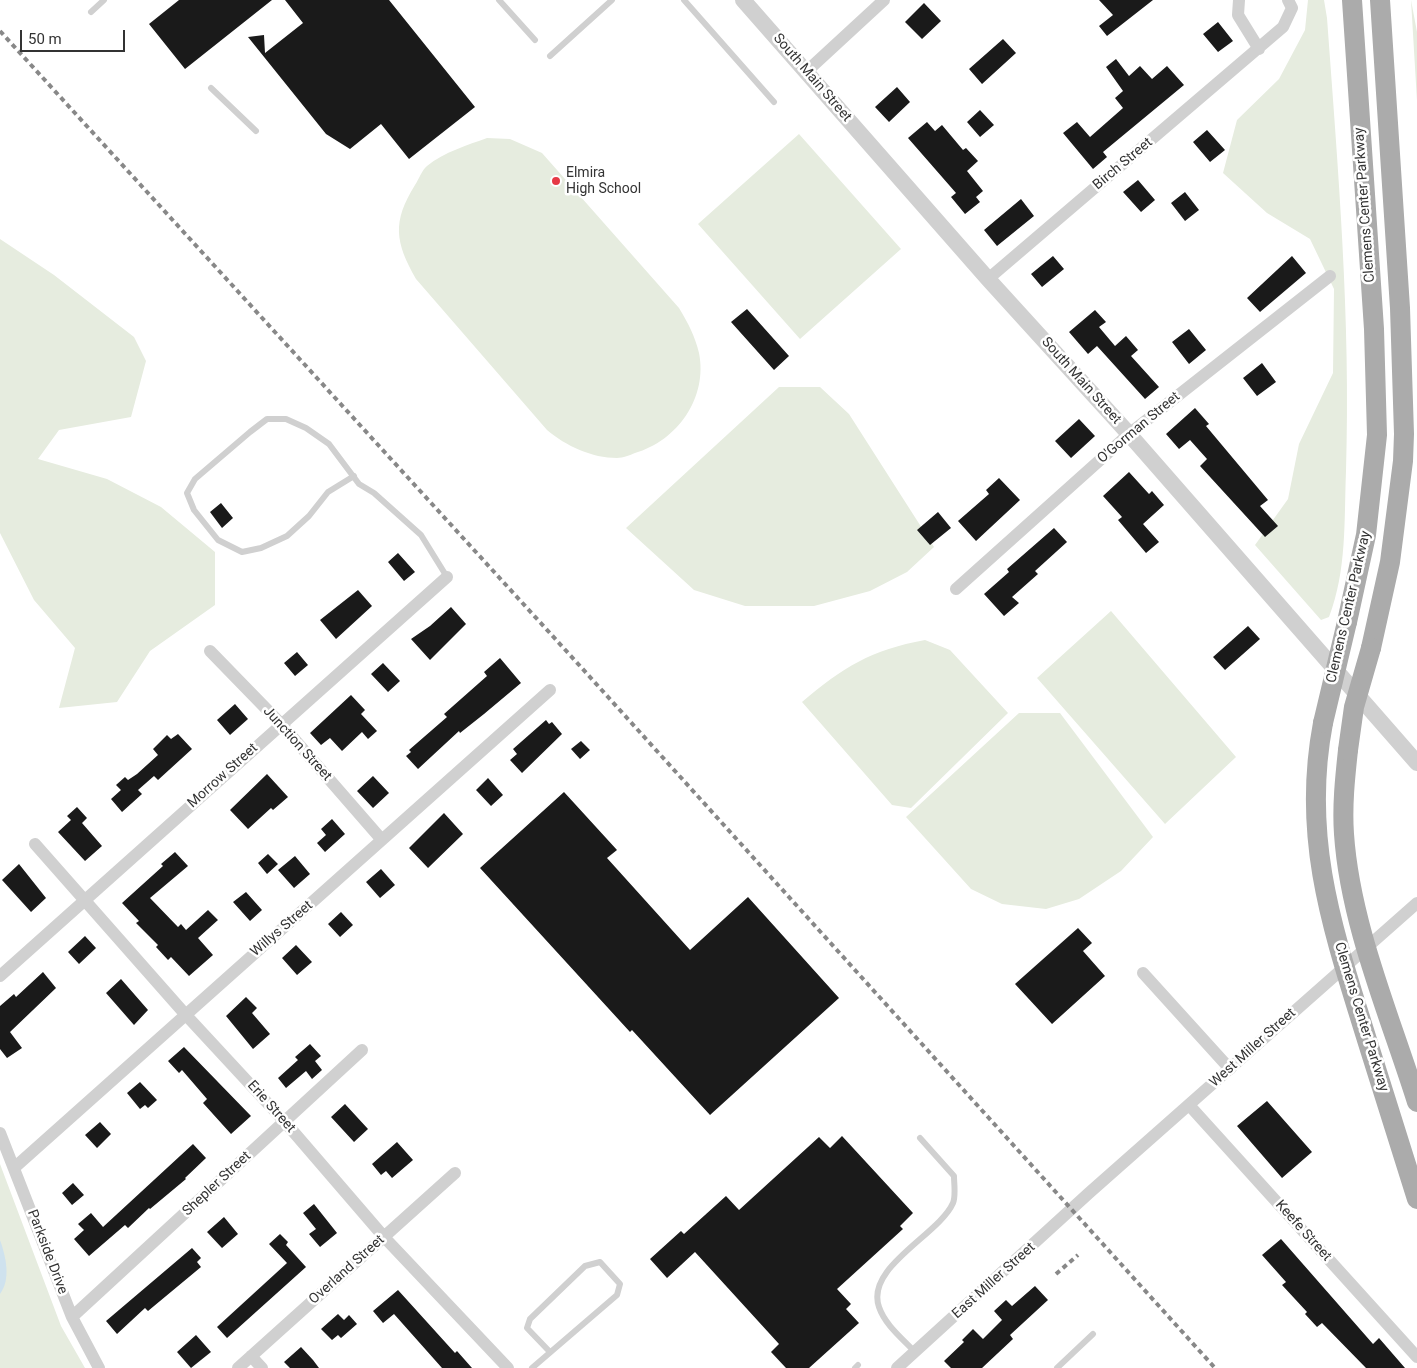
<!DOCTYPE html>
<html>
<head>
<meta charset="utf-8">
<style>
	body { margin:0 }
	#map { position:relative; width:1417px; height:1368px; overflow:hidden; background:#fff; font-family:Roboto,sans-serif }
	canvas { display:block }
	.scale { position:absolute; left:20px; top:30px; width:105px; height:22px; box-sizing:border-box; border:2px solid #333; border-top:0; padding-left:6px; font-size:15px; line-height:18px; white-space:nowrap; color:#333; -webkit-text-stroke:4px #fff; paint-order:stroke }
</style>
</head>
<body>
<div id="map">
<canvas width="1417" height="1368"></canvas>
<div class="scale">50 m</div>
</div>
<script>
const ctx = document.querySelector('canvas').getContext('2d');
ctx.lineJoin = 'round';
function paint(path, color) {
  ctx.fillStyle = color;
  ctx.fill(path, 'evenodd');
}
function strokePath(path, color, width, dash) {
  ctx.strokeStyle = color;
  ctx.lineWidth = width;
  ctx.lineCap = dash ? 'butt' : 'round';
  ctx.setLineDash(dash || []);
  ctx.stroke(path);
}
function drawText(font, color, halo, rows, align = 'center') {
  ctx.font = font + ' Roboto,sans-serif';
  ctx.lineWidth = 5;
  ctx.setLineDash([]);
  ctx.textBaseline = 'middle';
  ctx.strokeStyle = halo;
  ctx.fillStyle = color;
  for (const [text, x, y, turn = 0] of rows) {
    ctx.save();
    ctx.translate(x, y);
    ctx.rotate((+turn || 0) * Math.PI / 180);
    ctx.textAlign = isNaN(turn) ? turn : align;
    if (halo) ctx.strokeText(text, 0, 0);
    ctx.fillText(text, 0, 0);
    ctx.restore();
  }
}
const green = new Path2D(`
	M1308,0H1324L1327,18C1338,169 1351,320 1346,471C1344,521 1347,570 1329,617L1321,620L1255,545L1288,499L1299,444L1333,373L1334,289L1310,239L1267,213L1223,173L1237,120L1279,79L1305,30Z
	M1411,0L1417,32V101Z
	M799,134L901,249L800,339L698,224Z
	M487,138L510,139L542,153L679,308C688,323 695,336 699,353C708,398 677,441 635,453C630,455 623,458 617,458C592,458 566,446 547,430L416,279C395,242 392,222 415,185C419,179 422,170 427,166C444,152 468,145 487,138Z
	M0,239L54,275L134,337L146,361L131,417L59,430L38,459L107,479L161,507L215,552V605L150,651L117,702L59,708L75,648L34,600L0,533Z
	M779,387H820L849,414L934,547L907,572L870,591L814,606H745L694,590L626,528Z
	M1111,611L1236,757L1165,824L1037,678Z
	M925,640L950,650L1008,713L911,808L892,805L802,702C843,667 871,650 925,640Z
	M1019,713H1060L1153,837L1121,871L1079,899L1046,909L1002,904L971,889L906,817Z
	M0,1164L61,1326L85,1368H0Z`);
const water = new Path2D(`
	M0,1240C6,1257 11,1279 0,1294Z`);
const building = new Path2D(`
	M179,0H272L185,69L149,24Z
	M285,0H389L475,107L409,159L381,124L350,149L326,134L248,37L264,35L265,53L303,23Z
	M1099,0H1153L1107,36L1099,26L1113,15Z
	M924,3L941,21L922,39L905,22Z
	M1218,22L1233,41L1218,52L1203,34Z
	M1003,39L1016,53L982,84L969,69Z
	M1116,59L1129,76L1140,66L1152,79L1167,66L1184,85L1103,152L1107,157L1093,169L1063,133L1077,122L1090,137L1123,108L1115,98L1123,91L1106,67Z
	M897,87L910,102L889,122L875,107Z
	M980,110L994,125L980,137L967,122Z
	M927,122L935,131L942,125L963,150L966,148L978,161L967,171L983,191L976,197L980,202L965,214L951,197L956,193L908,138Z
	M1207,130L1225,150L1210,162L1193,142Z
	M1138,180L1155,200L1141,212L1123,192Z
	M1185,192L1199,210L1185,221L1171,203Z
	M1021,199L1034,216L997,246L984,230Z
	M1053,256L1064,269L1042,287L1031,274Z
	M1292,256L1306,273L1260,312L1247,298Z
	M747,309L789,356L774,370L731,322Z
	M1095,310L1106,322L1099,327L1115,346L1126,336L1138,350L1131,356L1159,387L1145,399L1097,346L1088,354L1069,332Z
	M1189,329L1206,350L1189,364L1172,342Z
	M1262,363L1276,382L1257,396L1243,378Z
	M1195,408L1209,424L1206,426L1268,500L1260,506L1278,526L1265,537L1200,466L1207,459L1190,440L1179,449L1166,434Z
	M1079,419L1095,436L1071,458L1055,441Z
	M1129,472L1149,494L1152,491L1164,505L1143,524L1159,542L1146,553L1118,520L1122,517L1103,496Z
	M999,478L1020,500L976,541L958,521L989,494L986,490Z
	M221,503L233,518L222,528L210,512Z
	M938,512L951,528L930,545L917,530Z
	M1054,528L1067,542L1035,571L1038,574L1012,597L1019,603L1004,616L984,594L1009,572L1007,569Z
	M398,553L415,572L404,581L388,562Z
	M358,590L372,606L336,639L320,620Z
	M451,607L466,624L430,660L411,639L430,626Z
	M1248,626L1260,639L1225,670L1213,657Z
	M297,652L308,665L295,676L284,663Z
	M500,658L521,683L484,714L460,733L459,731L418,769L406,756L411,752L409,750L447,717L444,714L487,676L484,672Z
	M383,663L400,681L388,692L371,674Z
	M351,695L365,710L361,714L377,731L368,739L362,732L342,751L330,738L321,745L310,733Z
	M235,704L248,719L230,735L217,720Z
	M546,720L549,724L552,722L562,734L522,773L510,760L517,754L513,749Z
	M178,734L192,749L158,780L154,776L138,790L142,794L122,812L111,799L121,790L116,785L125,777L128,780L137,774L158,755L153,749L167,735L171,739Z
	M581,741L590,750L580,759L571,749Z
	M267,774L288,797L273,810L271,808L248,829L230,810Z
	M373,776L389,793L373,808L357,791Z
	M488,778L503,795L491,806L476,790Z
	M564,792L617,850L607,858L690,950L748,897L839,998L710,1115L632,1030L630,1032L480,868Z
	M77,807L87,818L82,823L102,846L85,861L58,832L71,820L67,816Z
	M444,813L463,834L428,868L409,848Z
	M332,819L345,834L325,852L317,843L326,835L321,829Z
	M175,852L188,866L150,898L178,927L181,924L186,930L208,910L218,920L198,938L213,955L189,976L171,957L168,960L156,947L158,945L136,923L139,921L122,903L163,866L161,864Z
	M268,854L278,864L267,874L258,863Z
	M295,856L310,874L294,888L278,870Z
	M19,864L46,898L31,912L2,880Z
	M381,869L395,885L380,898L366,882Z
	M246,892L262,910L250,921L233,902Z
	M341,912L353,925L340,937L328,924Z
	M1078,928L1092,943L1083,951L1105,976L1052,1024L1015,984Z
	M85,936L96,948L79,964L68,952Z
	M296,945L312,962L297,975L282,958Z
	M43,972L56,988L10,1032L22,1048L7,1058L0,1049V1006L14,994L16,997Z
	M121,979L148,1010L134,1025L106,993Z
	M246,997L257,1008L252,1013L270,1034L253,1049L226,1016Z
	M310,1044L321,1056L315,1061L322,1070L312,1079L306,1071L286,1088L278,1078L298,1060L295,1057Z
	M184,1047L251,1116L231,1134L203,1103L207,1099L182,1070L179,1073L168,1061Z
	M140,1082L157,1100L148,1108L145,1105L140,1109L127,1093Z
	M1267,1101L1312,1152L1282,1178L1237,1126Z
	M345,1104L368,1129L354,1142L331,1117Z
	M100,1122L111,1134L97,1148L85,1135Z
	M842,1136L913,1213L900,1226L903,1229L837,1289L851,1304L846,1309L859,1323L809,1368H786L771,1352L779,1344L695,1252L667,1278L650,1259L681,1231L684,1234L726,1196L739,1210L819,1137L830,1148Z
	M397,1142L413,1160L392,1178L386,1171L381,1175L372,1164Z
	M193,1144L206,1158L185,1178L186,1179L150,1209L149,1208L128,1228L125,1225L89,1256L74,1239L84,1230L78,1224L91,1213L103,1227Z
	M73,1183L84,1195L72,1205L62,1193Z
	M314,1204L337,1233L320,1247L309,1234L316,1229L303,1213Z
	M224,1217L238,1234L222,1248L207,1232Z
	M280,1234L288,1242L286,1245L306,1267L227,1338L217,1327L287,1263L269,1244Z
	M1281,1239L1373,1344L1379,1338L1405,1368H1366L1322,1323L1317,1327L1305,1314L1307,1312L1282,1285L1286,1282L1262,1255Z
	M192,1248L201,1258L197,1262L201,1267L148,1311L145,1308L117,1334L106,1321Z
	M1035,1286L1048,1300L1010,1335L1013,1339L982,1368H951L944,1361L964,1342L962,1340L973,1329L983,1339L1002,1320L994,1311L1006,1300L1012,1306Z
	M398,1290L455,1353L457,1351L472,1368H442L394,1314L383,1323L373,1311Z
	M338,1314L344,1320L349,1315L357,1324L341,1338L338,1335L332,1340L321,1329Z
	M196,1335L211,1352L191,1368L177,1352Z
	M301,1347L313,1360L319,1368H290L284,1362Z`);
const service = new Path2D(`
	M499,0L535,40
	M684,0L774,102
	M91,12L104,0
	M550,56L612,0
	M211,88L256,131
	M354,476L328,492L309,516L287,536L261,548L242,552L218,540L194,510L187,493L195,479L250,432L267,419H286L306,428L329,444L359,484L374,493L421,535L447,577
	M915,1352C903,1339 885,1325 879,1307C865,1267 939,1235 953,1203C956,1196 954,1184 954,1176L920,1138
	M532,1368L617,1295L620,1284L600,1262L585,1266L530,1319L527,1328L550,1352
	M855,1368L858,1365
	M1057,1368L1093,1334`);
const minor = new Path2D(`
	M1239,0L1238,15L1259,49
	M806,72L884,0
	M988,279L1283,27L1292,8L1288,0
	M956,589L1129,434L1330,276
	M210,651L281,724L382,840
	M35,844L185,1014L285,1122L384,1237L508,1368
	M1143,973L1230,1069
	M0,976L447,577
	M1189,1105L1417,1357
	M0,1133L72,1317L99,1368
	M14,1168L550,690
	M72,1317L362,1050
	M251,1356L262,1368
	M238,1368L455,1173
	M897,1368L1089,1193L1417,903`);
const tertiary = new Path2D(`
	M743,0L988,279L1129,434L1417,763`);
const primary = new Path2D(`
	M1347,622L1366,535L1377,435L1374,329L1352,0
	M1371,648L1390,562L1403,461L1404,434L1400,308L1380,0
	M1323,723C1301,839 1333,930 1367,1040C1384,1093 1400,1146 1417,1199
	M1348,750C1345,778 1342,806 1344,834C1350,924 1390,1016 1417,1102`);
const rail = new Path2D(`
	M0,31L580,666L1215,1368
	M1056,1274L1078,1255`);
const primaryBridge = new Path2D(`
	M1323,723L1347,622
	M1348,750L1354,707L1371,648`);
const markers = [
	[556,181,5,"#e63946"]
];
const streetNames = [
	["South Main Street",812,78,49],
	["Birch Street",1123,164,-40],
	["Clemens Center Parkway",1365,205,-94],
	["South Main Street",1081,381,48],
	["O'Gorman Street",1139,428,-40],
	["Clemens Center Parkway",1349,607,-77],
	["Junction Street",297,744,48],
	["Morrow Street",223,776,-42],
	["Willys Street",282,929,-41],
	["Clemens Center Parkway",1361,1017,73],
	["West Miller Street",1253,1048,-42],
	["Erie Street",271,1107,48],
	["Shepler Street",217,1184,-43],
	["Keefe Street",1303,1231,48],
	["Parkside Drive",47,1252,69],
	["Overland Street",347,1270,-42],
	["East Miller Street",994,1281,-42]
];
const poiNames = [
	["Elmira",566,173],
	["High School",566,189]
];
paint(green, '#e6ecdf');
paint(water, '#cfe2ee');
paint(building, '#1a1a1a');
strokePath(service, '#d0d0d0', 6);
strokePath(minor, '#d0d0d0', 12);
strokePath(tertiary, '#d0d0d0', 16);
strokePath(primary, '#ababab', 20);
strokePath(rail, '#888', 4, [5, 4]);
strokePath(primaryBridge, '#ababab', 20);
for (const [x, y, r, color] of markers) {
  const dot = new Path2D();
  dot.arc(x, y, r, 0, 2 * Math.PI);
  ctx.fillStyle = color;
  ctx.fill(dot);
  strokePath(dot, '#fff', 2);
}
drawText('14px', '#333', '#fff', streetNames);
drawText('14px', '#333', '#fff', poiNames, 'left');
</script>
</body>
</html>
